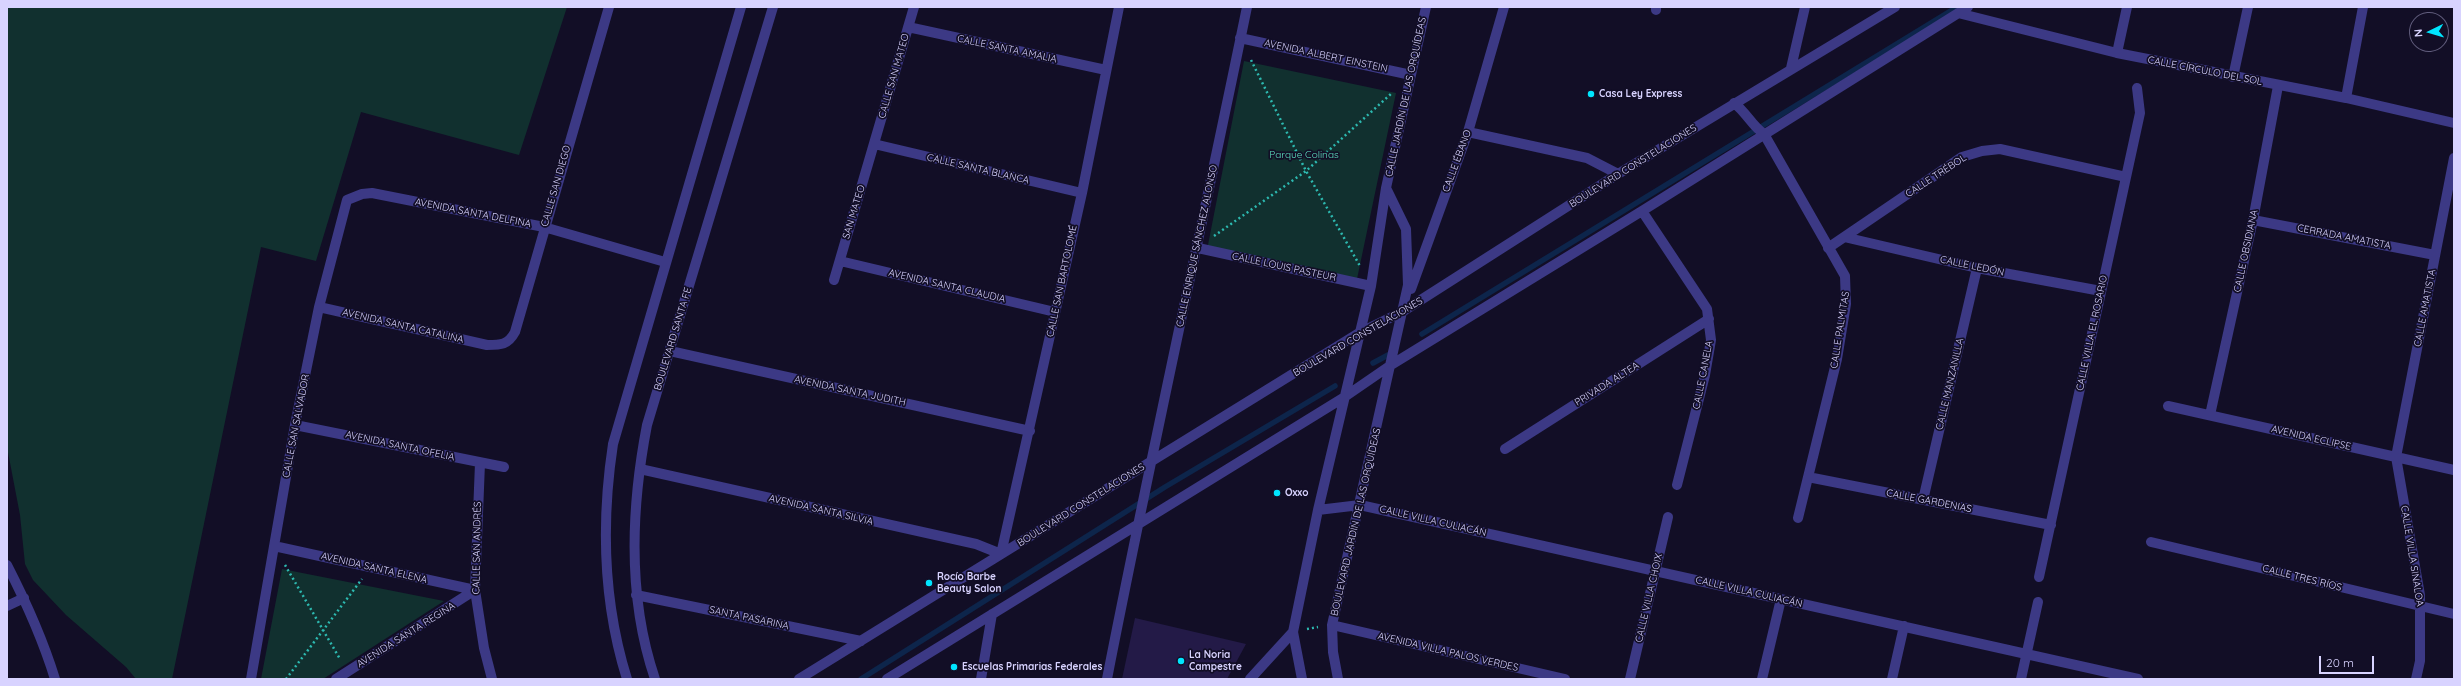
<!DOCTYPE html>
<html>
<head>
<meta charset="utf-8">
<style>
	body { margin:0 }
	#map { position:relative; width:2461px; height:686px; overflow:hidden; background:#120e26; font-family:Quicksand,sans-serif }
	canvas { display:block }
	.frame { position:absolute; inset:0; border:8px solid #d8d3ff; pointer-events:none }
	.north { position:absolute; left:2409px; top:12px; width:40px; height:40px; box-sizing:border-box; background:#120e26; border:1px solid #615d7d; border-radius:50%; rotate:265deg; font-size:11px; font-weight:700; line-height:16px; text-align:center; color:#d8d3ff }
	.north::after { content:''; display:block; margin:auto; width:14px; height:18px; background:#00e5fe; clip-path:polygon(50% 0,100% 100%,50% 72%,0 100%) }
	.scale { position:absolute; left:2319px; top:656px; width:55px; height:18px; box-sizing:border-box; border:2px solid #d8d3ff; border-top:0; padding-left:5px; font-size:12px; line-height:14px; white-space:nowrap; color:#d8d3ff; -webkit-text-stroke:3px #120e26; paint-order:stroke }
</style>
</head>
<body>
<div id="map">
<canvas width="2461" height="686"></canvas>
<div class="frame"></div>
<div class="north">N</div>
<div class="scale">20 m</div>
</div>
<script>
const ctx = document.querySelector('canvas').getContext('2d');
ctx.lineJoin = 'round';
function paint(path, color) {
  ctx.fillStyle = color;
  ctx.fill(path, 'evenodd');
}
function strokePath(path, color, width, dash) {
  ctx.strokeStyle = color;
  ctx.lineWidth = width;
  ctx.lineCap = dash ? 'butt' : 'round';
  ctx.setLineDash(dash || []);
  ctx.stroke(path);
}
function drawText(font, color, halo, rows, align = 'center') {
  ctx.font = font + ' Quicksand,sans-serif';
  ctx.lineWidth = 3.5;
  ctx.setLineDash([]);
  ctx.textBaseline = 'middle';
  ctx.strokeStyle = halo;
  ctx.fillStyle = color;
  for (const [text, x, y, turn = 0] of rows) {
    ctx.save();
    ctx.translate(x, y);
    ctx.rotate((+turn || 0) * Math.PI / 180);
    ctx.textAlign = isNaN(turn) ? turn : align;
    if (halo) ctx.strokeText(text, 0, 0);
    ctx.fillText(text, 0, 0);
    ctx.restore();
  }
}
const green = new Path2D(`
	M7,7H567L519,155L361,112L316,261L261,247L172,679H136L126,667L66,615L33,580L25,564L20,515L7,447Z
	M1244,61L1396,93L1357,279L1207,250Z
	M282,569L444,601L323,679H261Z`);
const stream = new Path2D(`
	M1422,334L1957,7
	M1373,363L1388,355
	M861,679L1165,487L1335,386`);
const building = new Path2D(`
	M1135,618L1246,644L1227,679H1122Z`);
const path = new Path2D(`
	M1251,60L1306,171L1360,266
	M1214,236L1306,171L1392,93
	M285,565L340,659
	M1307,629L1318,627
	M286,679L362,579`);
const minor = new Path2D(`
	M1656,10V7
	M1958,13L2117,53L2346,98L2454,123
	M908,27L1106,70
	M1240,38L1411,75
	M2117,53L2127,7
	M1791,68L1805,7
	M2233,77L2248,7
	M2346,98L2363,7
	M1734,103C1746,112 1752,126 1764,134L1845,276L1846,304L1837,359L1798,518
	M1468,132L1587,158L1618,174
	M874,144L1082,193
	M1642,211L1707,309L1711,340L1705,375L1677,485
	M2253,220L2435,255
	M1844,237L1977,268L2101,291
	M1198,248L1371,286
	M1828,248L1962,157L1982,151L2000,149L2126,177
	M840,261L1055,312
	M834,280L914,7
	M1411,289L1468,132L1504,7
	M319,307L487,345C501,345 508,345 515,332L609,7
	M670,351L1030,431
	M2168,406L2454,470
	M2210,415L2253,220L2278,86
	M295,425L504,467
	M1505,449L1709,319
	M480,463L475,590L484,648L492,679
	M640,469L976,544L1001,554L1082,193L1119,7
	M1808,477L2051,525
	M1923,500L1977,268
	M1318,510L1360,505L2138,679
	M2151,542L2454,614
	M274,546L475,590
	M7,565C26,602 43,640 55,679
	M2039,577L2140,113L2137,88
	M636,595L861,641
	M7,606L24,598
	M1332,625L1565,679
	M251,679L295,425L319,307L347,200L362,194L372,193L544,227L665,262
	M336,679L475,590
	M627,679C603,602 601,523 613,444L741,7
	M655,679C627,597 631,508 647,425L773,7
	M799,679L1359,333L1402,312L1618,174L1895,7
	M887,679L1343,398L1391,365L1642,211L1968,7
	M981,679L992,614
	M1107,679C1151,454 1201,231 1247,7
	M1250,679L1293,632
	M1302,679L1293,632L1318,510L1371,286L1386,188L1426,7
	M1338,679L1333,652L1332,625L1408,285L1406,229L1386,188
	M1630,679L1668,517
	M1762,679L1781,599
	M1892,679L1904,626
	M2021,679L2038,602
	M2416,679L2420,661V595L2396,457L2454,158`);
const markers = [
	[1591,94,4,"#00e5fe"],
	[1277,493,4,"#00e5fe"],
	[929,583,4,"#00e5fe"],
	[1181,661,4,"#00e5fe"],
	[954,667,4,"#00e5fe"]
];
const streetNames = [
	["CALLE SANTA AMALIA",1007,49,12],
	["AVENIDA ALBERT EINSTEIN",1326,56,12],
	["CALLE CÍRCULO DEL SOL",2205,71,11],
	["CALLE SAN MATEO",894,76,-74],
	["CALLE JARDÍN DE LAS ORQUÍDEAS",1406,97,-78],
	["CALLE ÉBANO",1457,161,-70],
	["BOULEVARD CONSTELACIONES",1633,166,-32],
	["CALLE SANTA BLANCA",978,169,13],
	["CALLE TRÉBOL",1936,176,-33],
	["CALLE SAN DIEGO",556,186,-74],
	["SAN MATEO",854,212,-73],
	["AVENIDA SANTA DELFINA",473,213,11],
	["CERRADA AMATISTA",2344,237,11],
	["CALLE ENRIQUE SÁNCHEZ ALONSO",1197,246,-78],
	["CALLE OBSIDIANA",2246,251,-78],
	["CALLE LEDÓN",1972,266,12],
	["CALLE LOUIS PASTEUR",1284,267,12],
	["CALLE SAN BARTOLOMÉ",1062,281,-78],
	["AVENIDA SANTA CLAUDIA",947,286,13],
	["CALLE AMATISTA",2425,308,-79],
	["AVENIDA SANTA CATALINA",403,326,13],
	["CALLE PALMITAS",1840,330,-81],
	["CALLE VILLA EL ROSARIO",2092,333,-78],
	["BOULEVARD CONSTELACIONES",1358,337,-30],
	["BOULEVARD SANTA FE",673,339,-73],
	["CALLE CANELA",1703,375,-79],
	["PRIVADA ALTEA",1607,384,-32],
	["CALLE MANZANILLA",1950,384,-77],
	["AVENIDA SANTA JUDITH",850,391,12],
	["CALLE SAN SALVADOR",296,426,-79],
	["AVENIDA ECLIPSE",2311,438,13],
	["AVENIDA SANTA OFELIA",400,446,12],
	["CALLE GARDENIAS",1929,501,11],
	["BOULEVARD CONSTELACIONES",1081,505,-32],
	["AVENIDA SANTA SILVIA",821,510,13],
	["CALLE VILLA CULIACÁN",1433,521,13],
	["BOULEVARD JARDÍN DE LAS ORQUÍDEAS",1356,522,-77],
	["CALLE SAN ANDRÉS",477,548,-89],
	["CALLE VILLA SINALOA",2412,556,81],
	["AVENIDA SANTA ELENA",374,568,13],
	["CALLE TRES RÍOS",2302,578,14],
	["CALLE VILLA CULIACÁN",1749,592,13],
	["CALLE VILLA CHOIX",1649,598,-77],
	["SANTA PASARINA",749,618,12],
	["AVENIDA SANTA REGINA",406,635,-32],
	["AVENIDA VILLA PALOS VERDES",1448,652,13]
];
const poiNames = [
	["Casa Ley Express",1599,94],
	["Oxxo",1285,493],
	["Rocío Barbe",937,577],
	["Beauty Salon",937,589],
	["La Noria",1189,655],
	["Campestre",1189,667],
	["Escuelas Primarias Federales",962,667]
];
const parkNames = [
	["Parque Colinas",1304,155]
];
paint(green, '#11302f');
strokePath(stream, '#0d254b', 5.5);
paint(building, '#231a47');
strokePath(path, '#2db9b0', 2.5, [2, 3]);
strokePath(minor, '#3c3985', 10);
for (const [x, y, r, color] of markers) {
  const dot = new Path2D();
  dot.arc(x, y, r, 0, 2 * Math.PI);
  ctx.fillStyle = color;
  ctx.fill(dot);
  strokePath(dot, '#120e26', 1.5);
}
drawText('10px', '#d8d3ff', '#120e26', streetNames);
drawText('bold 10px', '#d8d3ff', '#120e26', poiNames, 'left');
drawText('10px', '#5de2c0', '#120e26', parkNames);
</script>
</body>
</html>
